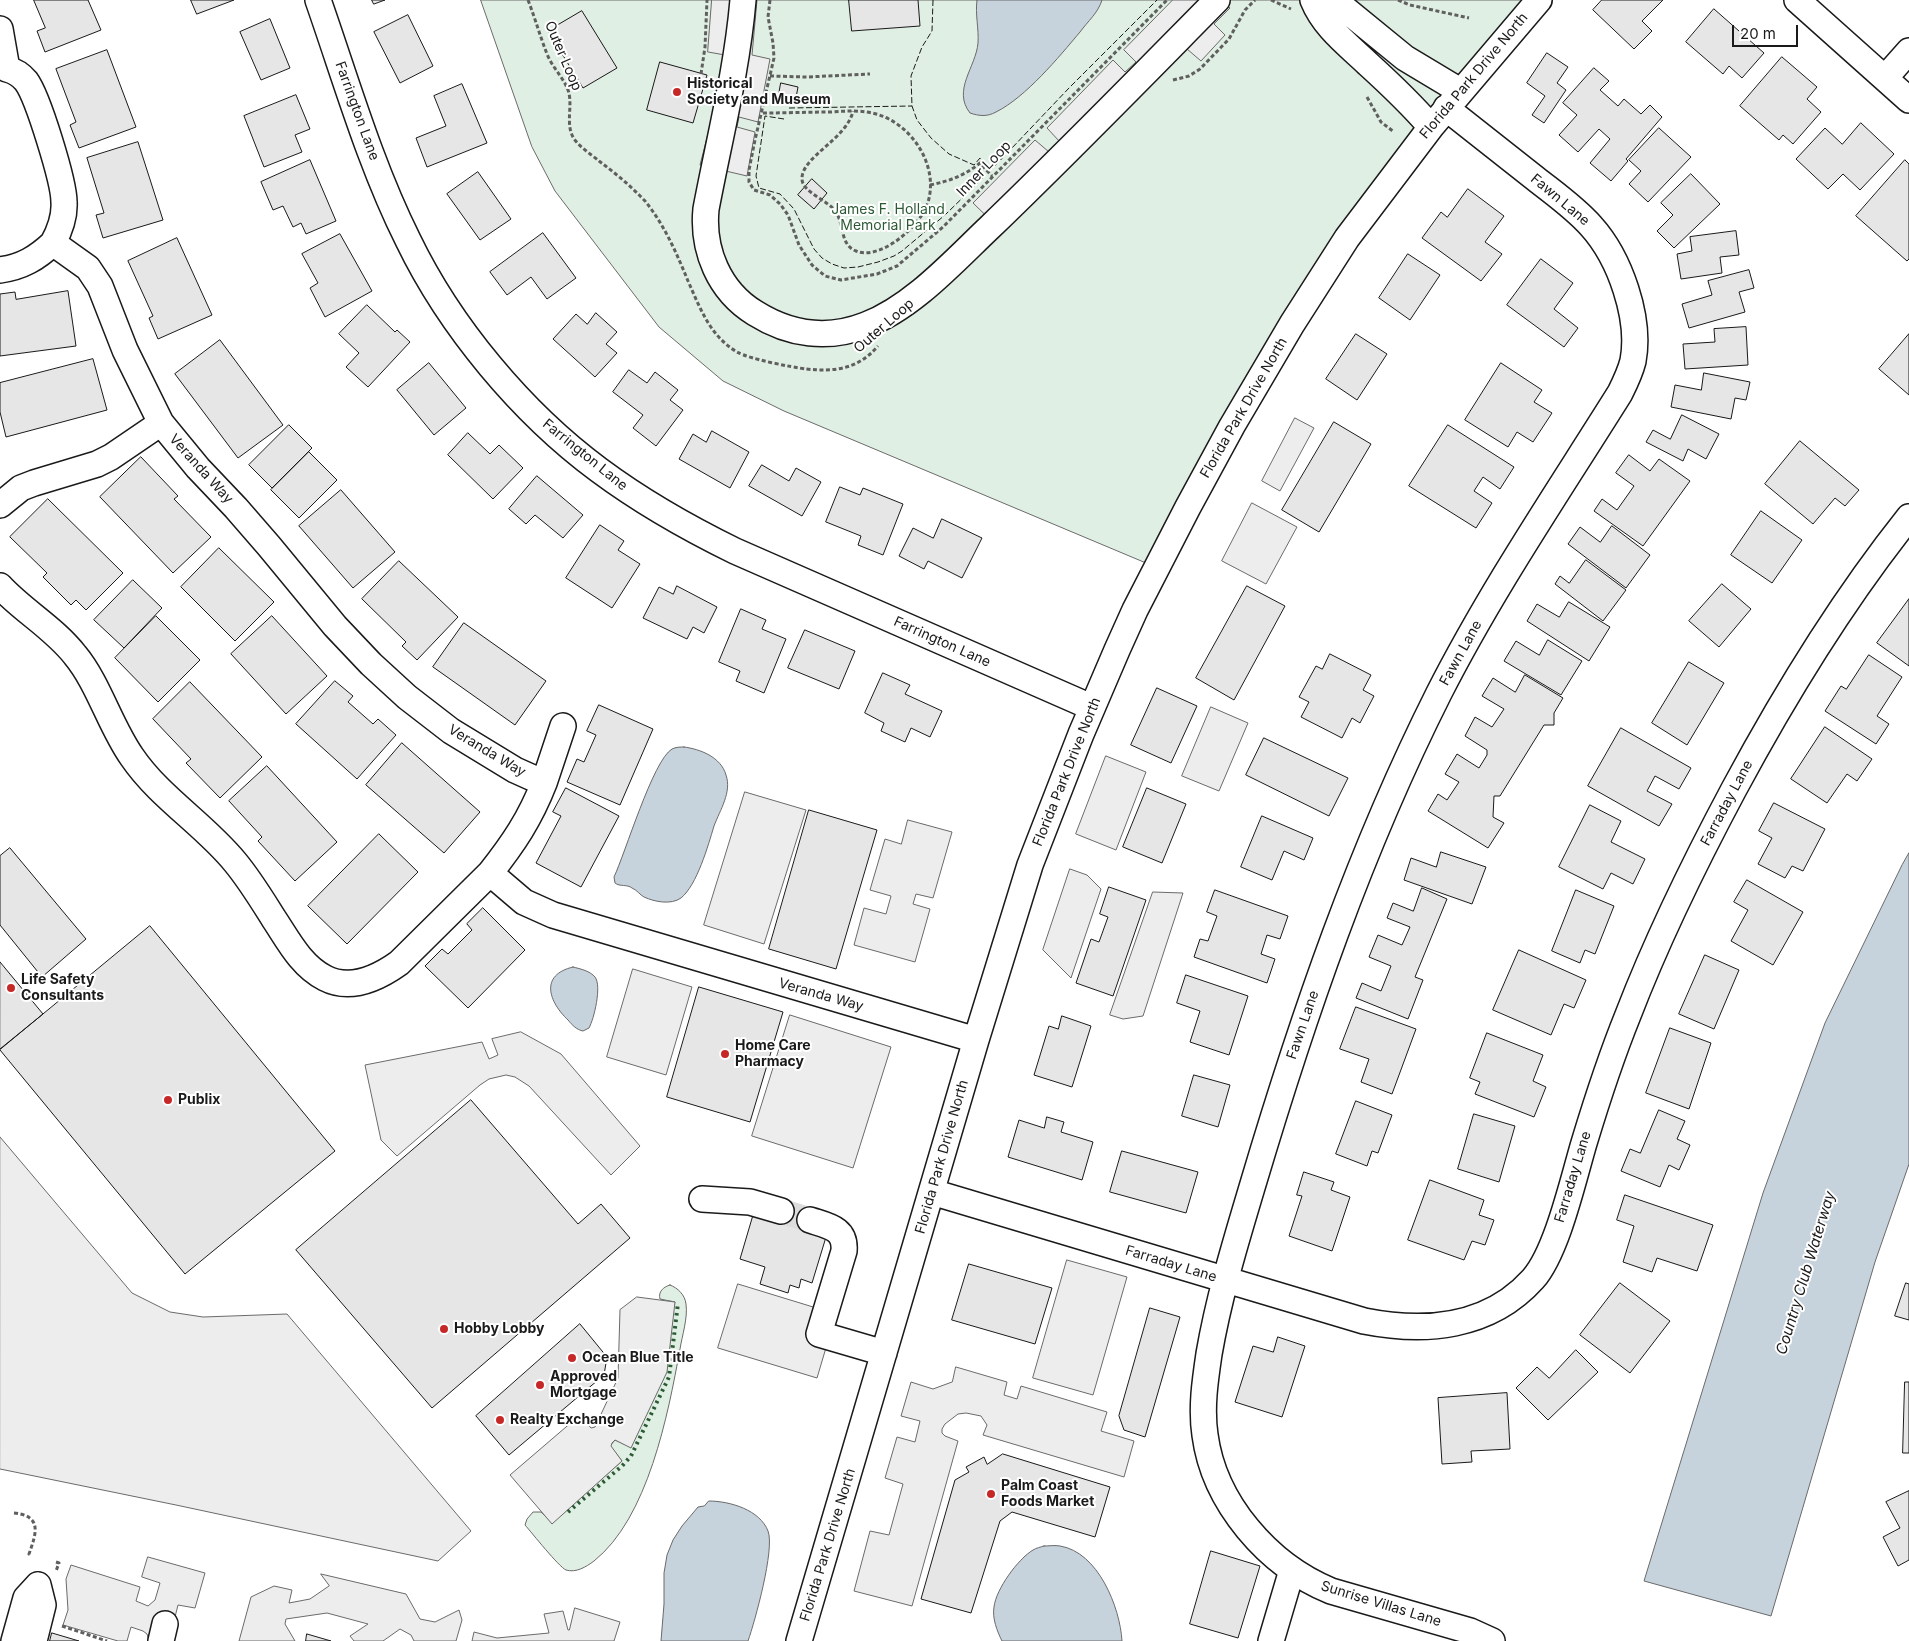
<!DOCTYPE html>
<html>
<head>
<meta charset="utf-8">
<style>
	body { margin:0 }
	#map { position:relative; width:1909px; height:1641px; overflow:hidden; background:#fff; font-family:Inter,sans-serif }
	canvas { display:block }
	.scale { position:absolute; left:1732px; top:25px; width:66px; height:22px; box-sizing:border-box; border:2px solid #1a1a1a; border-top:0; padding-left:6px; font-size:15px; line-height:18px; white-space:nowrap; color:#1a1a1a; -webkit-text-stroke:4px #fff; paint-order:stroke }
</style>
</head>
<body>
<div id="map">
<canvas width="1909" height="1641"></canvas>
<div class="scale">20 m</div>
</div>
<script>
const ctx = document.querySelector('canvas').getContext('2d');
ctx.lineJoin = 'round';
function paint(path, color) {
  ctx.fillStyle = color;
  ctx.fill(path, 'evenodd');
}
function strokePath(path, color, width, dash) {
  ctx.strokeStyle = color;
  ctx.lineWidth = width;
  ctx.lineCap = dash ? 'butt' : 'round';
  ctx.setLineDash(dash || []);
  ctx.stroke(path);
}
function drawText(font, color, halo, rows, align = 'center') {
  ctx.font = font + ' Inter,sans-serif';
  ctx.lineWidth = 4;
  ctx.setLineDash([]);
  ctx.textBaseline = 'middle';
  ctx.strokeStyle = halo;
  ctx.fillStyle = color;
  for (const [text, x, y, turn = 0] of rows) {
    ctx.save();
    ctx.translate(x, y);
    ctx.rotate((+turn || 0) * Math.PI / 180);
    ctx.textAlign = isNaN(turn) ? turn : align;
    if (halo) ctx.strokeText(text, 0, 0);
    ctx.fillText(text, 0, 0);
    ctx.restore();
  }
}
const green = new Path2D(`
	M481,0H1531L1431,127L1146,563L784,411L723,381L659,327L555,191L532,147Z
	M670,1285C678,1288 685,1295 686,1304C688,1318 682,1336 680,1349C668,1415 648,1518 594,1561C586,1567 576,1573 566,1570C559,1567 532,1533 525,1525L527,1519L533,1512H541L552,1523L622,1461L610,1446L615,1440L631,1447L675,1302L660,1299C658,1292 663,1287 670,1285Z`);
const parking = new Path2D(`
	M712,0H757L752,55L770,59L758,122L739,117L737,127L755,132L747,176L700,165L720,87L725,55L708,52Z
	M1173,0H1221L1230,8L1214,24L1225,35L1201,61L1187,49L1003,232L973,203L1035,140L1049,152L1060,142L1047,128L1113,60L1125,72L1136,62L1124,50Z
	M1295,418L1314,428L1280,491L1262,481Z
	M1252,503L1297,527L1266,584L1222,561Z
	M1211,707L1248,723L1219,791L1182,776Z
	M1106,756L1146,772L1116,850L1076,834Z
	M745,792L806,810L764,944L704,925Z
	M908,820L952,832L933,898L916,894L913,904L930,909L915,962L854,945L864,908L886,914L891,896L870,890L885,839L901,844Z
	M1070,869L1087,875L1101,889L1071,978L1043,950Z
	M1153,892L1183,893L1143,1016L1123,1019L1110,1015Z
	M633,969L692,987L666,1075L607,1057Z
	M790,1015L891,1047L853,1168L752,1136Z
	M521,1032L561,1054L640,1146L611,1175L529,1086L515,1077L506,1075L489,1079L480,1085L397,1156L381,1140L365,1065L482,1042L489,1059L498,1055L492,1039Z
	M0,1137L132,1293L170,1312L203,1317L287,1314L471,1531L438,1561L176,1505L0,1469Z
	M1067,1260L1127,1277L1093,1395L1033,1378Z
	M738,1284L836,1314L817,1378L718,1348Z
	M637,1297L675,1302L667,1372L631,1448L615,1440L612,1443L611,1446L622,1461L552,1524L510,1475L580,1415L591,1428L595,1427L618,1378L620,1310Z
	M956,1367L1007,1382L1004,1395L1017,1399L1021,1386L1107,1412L1101,1431L1134,1441L1124,1477L983,1435L987,1425L981,1416L966,1413L958,1414L945,1424L942,1429V1433L945,1436L958,1441L912,1606L854,1591L870,1531L889,1535L903,1484L885,1478L897,1437L915,1442L920,1421L901,1416L911,1382L933,1389L952,1382Z
	M148,1557L205,1573L195,1608L178,1605L169,1641H149L147,1634L143,1631L131,1627L127,1641H118L63,1625L68,1610L66,1579L71,1565L140,1587L136,1601L148,1606L155,1600L160,1583L142,1577Z
	M321,1574L406,1594L420,1619L435,1622L459,1610L462,1620L456,1641H414L411,1635L400,1629L383,1641H354L350,1636L368,1624L327,1613L286,1619L285,1624L295,1641H239L251,1597L274,1586L292,1590L289,1603L310,1599L329,1586Z
	M575,1608L620,1622L614,1641H472L474,1632L497,1638L549,1633L544,1614L563,1611L568,1630H569Z`);
const water = new Path2D(`
	M977,0H1102C1098,13 1088,21 1080,32C1059,57 1026,97 996,112C987,117 979,116 970,113C952,90 976,67 978,43C979,29 975,14 977,0Z
	M684,747C700,749 721,757 726,775C732,792 720,810 714,826C708,846 697,885 681,898C671,905 655,902 644,897C640,895 637,890 632,888C627,884 620,887 615,883L614,877C625,854 653,760 672,749C676,747 680,747 684,747Z
	M1909,853V1164L1875,1262L1771,1616L1644,1581L1763,1193L1825,1023L1902,865Z
	M573,967C581,969 590,971 595,977C602,986 594,1019 589,1028L583,1031C577,1030 572,1025 568,1020C549,1002 539,975 573,967Z
	M709,1501C730,1501 760,1510 768,1531C775,1549 755,1621 748,1641H661L664,1604V1573L667,1555L673,1540L682,1526L698,1507L704,1506Z
	M1044,1546C1049,1546 1055,1545 1060,1546C1098,1552 1120,1607 1122,1641H1002C997,1631 992,1618 994,1607C996,1589 1018,1559 1033,1550C1036,1548 1041,1547 1044,1546Z`);
const building = new Path2D(`
	M34,0H88L101,30L45,52L37,31L45,28Z
	M191,0H234L197,14Z
	M372,0H385L374,4Z
	M849,0H918L920,26L852,31Z
	M1602,0H1663L1642,21L1652,31L1634,49L1593,10Z
	M1714,9L1764,53L1742,78L1729,66L1723,74L1686,42Z
	M582,11L617,68L583,88L548,31Z
	M408,15L433,66L400,83L374,32Z
	M270,19L290,68L261,80L240,32Z
	M107,50L136,127L79,148L70,125L76,122L56,69Z
	M1547,53L1568,67L1557,83L1566,90L1544,123L1532,115L1545,96L1527,83Z
	M1782,57L1817,87L1807,99L1821,112L1793,144L1783,135L1779,140L1740,106Z
	M660,62L707,75L693,123L647,110Z
	M1594,68L1609,81L1600,90L1618,106L1624,99L1641,114L1650,105L1662,117L1626,159L1628,161L1611,181L1590,163L1610,139L1599,129L1578,152L1559,135L1577,115L1563,103Z
	M781,83L798,87L795,103L778,100Z
	M462,84L487,143L427,167L416,138L446,126L434,96Z
	M296,95L310,129L295,135L302,152L264,167L244,116Z
	M1861,123L1894,154L1860,190L1843,174L1828,189L1796,159L1825,128L1842,144Z
	M1659,128L1691,157L1648,202L1629,184L1641,171L1629,160Z
	M138,142L163,220L103,238L96,215L104,213L87,158Z
	M310,160L336,221L306,234L301,223L293,227L283,206L273,210L261,182Z
	M1905,160L1909,164V259L1907,261L1856,216Z
	M478,172L511,219L480,240L447,194Z
	M1691,174L1720,204L1674,248L1657,231L1673,215L1661,203Z
	M812,179L827,193L814,209L798,195Z
	M1468,189L1504,216L1485,242L1502,254L1481,281L1422,238L1441,212L1447,217Z
	M1736,231L1739,255L1720,257L1722,273L1681,279L1677,254L1692,251L1690,237Z
	M543,233L576,278L547,299L531,277L507,295L490,272Z
	M340,234L372,291L325,317L310,288L318,283L302,254Z
	M177,238L212,315L158,339L149,318L153,316L128,261Z
	M1408,254L1440,275L1410,320L1379,298Z
	M1541,259L1573,283L1554,309L1578,328L1564,347L1507,305Z
	M1749,270L1754,288L1739,292L1745,312L1689,328L1682,304L1712,295L1708,281Z
	M68,291L76,346L0,356V294L15,292L16,299Z
	M367,305L395,332L397,330L410,342L368,387L346,367L359,353L339,334Z
	M596,313L617,332L606,344L617,353L595,377L553,339L576,314L587,324Z
	M1746,327L1748,365L1685,369L1683,344L1715,342L1714,329Z
	M1356,334L1387,354L1357,400L1326,379Z
	M1909,334V395L1879,369Z
	M220,340L283,425L238,458L175,374Z
	M93,359L107,410L6,437L0,412V383Z
	M429,363L466,408L434,435L397,390Z
	M1501,363L1542,390L1534,402L1552,413L1533,442L1517,432L1508,447L1465,420Z
	M629,370L647,383L655,372L678,390L670,400L683,410L656,446L633,428L643,415L613,392Z
	M1704,373L1750,382L1746,400L1735,398L1731,419L1671,407L1675,385L1701,390Z
	M1682,415L1719,434L1706,459L1688,449L1683,461L1646,442L1653,430L1670,439Z
	M1334,422L1371,444L1319,532L1282,510Z
	M289,425L312,448L272,488L249,465Z
	M1448,425L1514,467L1500,489L1483,477L1474,491L1492,503L1476,528L1409,486Z
	M712,431L749,452L730,488L679,459L693,434L706,442Z
	M468,433L490,454L499,445L523,468L493,499L448,455Z
	M1800,441L1859,490L1845,506L1835,498L1813,524L1765,484Z
	M309,452L337,480L299,518L271,490Z
	M1629,455L1650,471L1659,459L1690,481L1643,546L1594,511L1602,499L1617,510L1634,486L1616,473Z
	M141,457L178,496L174,499L211,537L173,573L100,497Z
	M762,465L789,481L796,468L821,482L802,516L749,486Z
	M537,476L583,515L563,538L535,515L526,524L509,509Z
	M840,487L860,495L863,488L903,504L883,555L858,545L861,536L826,522Z
	M341,490L395,552L353,588L299,526Z
	M48,499L123,573L86,610L76,600L71,605L43,577L47,573L10,537Z
	M1761,511L1802,540L1772,583L1731,555Z
	M942,519L982,538L962,578L928,561L924,569L899,556L913,528L933,538Z
	M600,525L624,541L618,550L640,564L612,608L566,578Z
	M1612,526L1650,555L1626,588L1568,544L1580,527L1600,542Z
	M219,548L274,602L235,641L181,587Z
	M1586,560L1626,590L1603,621L1555,584L1560,576L1569,583Z
	M399,561L458,617L417,660L402,646L406,642L362,599Z
	M133,580L162,608L124,648L94,620Z
	M1722,584L1751,609L1719,647L1689,621Z
	M677,586L717,607L704,633L693,627L687,639L643,618L659,587L673,594Z
	M1247,586L1285,606L1234,700L1196,678Z
	M1909,599V666L1877,643Z
	M1569,602L1610,627L1589,661L1527,621L1537,604L1559,617Z
	M741,609L766,620L762,629L786,639L764,693L736,681L740,671L719,662Z
	M156,616L200,660L158,702L115,658Z
	M272,616L327,676L286,714L231,654Z
	M464,623L546,681L515,725L433,667Z
	M805,630L855,651L839,689L788,668Z
	M1548,640L1582,661L1561,695L1504,661L1516,641L1539,655Z
	M1330,654L1371,675L1363,690L1374,696L1360,723L1352,718L1342,738L1301,717L1309,702L1299,697L1316,666L1322,669Z
	M1869,655L1902,677L1877,716L1889,724L1876,744L1825,711L1841,686L1846,689Z
	M1689,662L1724,683L1687,745L1652,723Z
	M883,673L910,685L905,694L942,711L930,737L911,728L905,742L881,731L884,723L865,713Z
	M1525,675L1563,698L1554,713V725H1544L1500,796H1494L1493,817L1504,823L1488,848L1428,811L1438,794L1447,800L1459,782L1445,774L1457,754L1479,768L1487,755V750L1465,736L1475,717L1492,727L1504,709L1482,696L1493,678L1515,692Z
	M335,681L353,696L348,702L373,724L378,719L396,735L357,779L296,724Z
	M190,682L262,757L220,798L186,763L191,759L153,719Z
	M1157,688L1197,706L1171,763L1131,745Z
	M599,705L653,729L620,805L567,782L577,759L584,762L596,735L587,731Z
	M1825,727L1872,759L1857,781L1847,774L1827,803L1791,779Z
	M1621,728L1691,768L1679,789L1655,776L1647,791L1672,804L1659,826L1588,786Z
	M1264,738L1348,778L1329,816L1246,775Z
	M402,743L480,812L444,853L366,785Z
	M267,766L337,842L295,881L258,841L262,837L229,801Z
	M566,788L619,816L581,887L536,863L561,816L553,812Z
	M1147,788L1186,804L1162,863L1123,847Z
	M1774,803L1825,829L1803,871L1792,866L1785,878L1758,864L1772,838L1759,831Z
	M1590,805L1621,821L1611,842L1645,859L1633,884L1611,873L1603,889L1559,867Z
	M809,810L877,830L836,969L769,949Z
	M1262,816L1313,838L1304,860L1284,851L1272,880L1241,867Z
	M379,834L418,872L347,944L308,906Z
	M10,848L86,939L42,977L0,925V856Z
	M1441,852L1486,867L1472,904L1404,880L1411,858L1436,867Z
	M1747,880L1803,912L1773,965L1731,941L1748,910L1734,902Z
	M1109,887L1146,900L1113,996L1076,983L1091,939L1099,942L1108,917L1100,914Z
	M1422,888L1447,899L1415,977L1423,980L1408,1019L1356,998L1362,983L1381,991L1391,966L1369,957L1378,935L1402,945L1410,927L1387,918L1393,903L1413,911Z
	M1215,890L1288,916L1280,939L1267,935L1261,954L1275,959L1267,983L1194,957L1200,939L1208,941L1217,916L1207,912Z
	M1576,890L1614,906L1595,954L1585,950L1580,963L1552,951Z
	M483,908L525,950L468,1008L425,966L442,949L448,954L472,930L467,924Z
	M150,926L335,1151L185,1274L0,1050Z
	M1519,950L1586,980L1574,1008L1564,1004L1551,1035L1493,1010Z
	M1705,955L1739,970L1714,1029L1679,1014Z
	M0,962L43,1014L0,1049Z
	M1186,975L1248,996L1229,1055L1190,1042L1200,1011L1177,1003Z
	M699,987L783,1012L750,1122L667,1097Z
	M1356,1007L1416,1029L1392,1094L1361,1082L1369,1059L1340,1049Z
	M1062,1016L1091,1026L1072,1087L1034,1075L1049,1026L1058,1029Z
	M1670,1028L1711,1043L1689,1109L1646,1093Z
	M1487,1033L1543,1055L1533,1081L1546,1087L1534,1117L1475,1094L1480,1082L1470,1078Z
	M1194,1075L1230,1085L1218,1127L1182,1116Z
	M471,1100L578,1224L601,1204L630,1238L432,1408L296,1250Z
	M1356,1101L1392,1115L1378,1153L1372,1151L1367,1166L1336,1154Z
	M1659,1110L1685,1121L1677,1139L1690,1145L1679,1170L1669,1165L1660,1187L1621,1171L1630,1149L1640,1153Z
	M1474,1114L1515,1126L1499,1182L1458,1169Z
	M1047,1117L1064,1122L1061,1132L1093,1142L1082,1180L1008,1157L1019,1120L1044,1128Z
	M1122,1151L1198,1172L1186,1213L1110,1192Z
	M1304,1172L1334,1182L1331,1190L1350,1197L1332,1251L1289,1236L1302,1196L1297,1195Z
	M1430,1180L1484,1200L1479,1215L1494,1220L1485,1245L1472,1241L1464,1260L1408,1240Z
	M1625,1195L1713,1225L1697,1271L1657,1258L1652,1272L1623,1262L1634,1226L1617,1220Z
	M784,1203L812,1212L826,1237L812,1283L801,1279L799,1288L790,1285L788,1293L760,1284L765,1267L740,1259L753,1215Z
	M969,1264L1052,1288L1035,1344L952,1320Z
	M1620,1283L1670,1321L1630,1373L1580,1335Z
	M1906,1283L1909,1284V1320L1895,1316Z
	M1150,1308L1180,1317L1145,1437L1124,1430L1119,1416Z
	M580,1324L607,1357L604,1375L509,1455L476,1416Z
	M1278,1337L1305,1346L1282,1417L1235,1402L1253,1346L1273,1352Z
	M1576,1350L1598,1372L1548,1420L1516,1388L1537,1367L1549,1378Z
	M1905,1382H1909V1453H1903Z
	M1507,1393L1510,1449L1471,1451L1472,1462L1442,1464L1438,1398Z
	M1003,1454L1110,1487L1095,1537L1012,1512L1000,1521L971,1613L921,1599L955,1480L969,1472L966,1467L984,1457L987,1464Z
	M1909,1491V1560L1898,1566L1883,1537L1900,1528L1886,1502Z
	M1211,1551L1260,1566L1238,1638L1190,1624Z
	M52,1633L79,1641H50Z
	M307,1634L331,1641H306Z`);
const minorTunnel = new Path2D(`
	M781,1211L810,1220`);
const path = new Path2D(`
	M528,0C535,18 540,36 547,54C552,67 563,77 568,90C573,104 566,121 572,135C577,146 591,154 599,161C615,173 631,186 645,201C664,224 677,254 688,281C700,308 710,336 737,352C749,359 791,367 806,369C836,372 858,369 878,346
	M770,0L768,17L773,43L774,58L755,140L749,170V182L754,190L770,195L780,204L788,215L799,245L812,265L825,276L841,280L877,274L897,266L943,227L1167,0
	M1271,0L1291,9
	M1398,0L1410,5L1469,18
	M701,74L705,47L707,0
	M770,76L807,77L870,74
	M1173,80L1189,76L1200,69L1229,39L1245,10L1255,0
	M1367,97L1381,122L1394,132
	M763,113C785,113 808,112 831,112C845,111 858,110 872,113C911,121 941,167 927,205C919,227 880,261 856,251C840,245 844,224 836,212C829,201 802,192 802,179C801,157 847,139 853,111
	M930,185C949,181 964,176 980,163L992,176
	M14,1513C43,1516 36,1534 29,1554L32,1555
	M56,1562L59,1563L56,1571
	M62,1626L107,1641`);
const minor = new Path2D(`
	M318,0C346,80 370,164 408,240C450,327 522,413 599,470C642,502 688,528 735,551L1091,707
	M743,0C737,71 719,140 706,209C702,250 719,291 755,313C790,335 828,340 866,325C913,307 954,261 990,227C1067,153 1142,76 1217,0
	M1313,0C1324,27 1347,44 1368,64C1390,84 1411,104 1431,127
	M1334,0L1405,58L1460,91
	M1797,0L1909,100
	M0,29L7,69C15,71 21,75 26,81C38,97 64,182 64,202C65,217 60,230 53,243L88,268L100,286L125,350L161,423L198,468L236,508L269,546L335,626L371,664L407,697L451,731L515,770L544,783C530,819 513,844 490,873L524,902L553,915L976,1040
	M1885,78L1909,51
	M1446,108C1476,132 1506,155 1536,179C1555,194 1575,208 1591,226C1620,258 1641,318 1633,361C1630,373 1625,383 1620,393C1558,492 1492,589 1439,693C1360,850 1303,1016 1253,1184C1236,1241 1219,1296 1209,1354C1205,1381 1201,1408 1205,1435C1214,1503 1268,1565 1331,1591L1470,1631L1492,1641
	M0,270C22,267 37,258 53,243
	M0,505L21,488L34,483L97,464L111,457L161,423
	M0,586C23,611 54,628 75,655C99,684 110,726 132,757C160,798 204,824 235,862C250,880 262,900 274,919C288,940 301,966 325,978C350,991 378,978 399,963L490,873
	M544,783L563,726
	M932,1192L1364,1321C1425,1333 1489,1328 1533,1279C1557,1252 1573,1180 1584,1143C1597,1100 1611,1057 1628,1015C1658,937 1695,862 1734,789C1785,694 1842,601 1909,517
	M702,1199L750,1202L781,1211
	M810,1220C828,1226 846,1228 844,1251L819,1334L884,1353
	M14,1641L26,1598L38,1585
	M34,1641L43,1605L38,1585
	M161,1641L165,1624
	M799,1641L976,1040L1030,865L1081,734L1117,650L1135,610L1188,507L1232,426L1292,324L1347,238L1431,127L1539,0
	M1271,1641L1292,1570`);
const hedge = new Path2D(`
	M568,1512L622,1466L631,1456L669,1377L678,1303`);
const fence = new Path2D(`
	M933,0L932,31L922,47L911,76L912,106L917,120L931,138L949,154L974,165L980,158L992,169L1069,88L1157,0
	M789,108L912,106
	M784,119L765,116L756,176L759,188L780,194L794,209L814,249L822,258L832,264L844,268L858,267L878,262L894,256L902,251L945,215L985,176`);
const markers = [
	[677,92,5,"#c62828"],
	[11,988,5,"#c62828"],
	[725,1054,5,"#c62828"],
	[168,1100,5,"#c62828"],
	[444,1329,5,"#c62828"],
	[572,1358,5,"#c62828"],
	[540,1385,5,"#c62828"],
	[500,1420,5,"#c62828"],
	[991,1494,5,"#c62828"]
];
const streetNames = [
	["Outer Loop",563,56,67],
	["Florida Park Drive North",1474,76,-50],
	["Farrington Lane",357,111,70],
	["Inner Loop",984,169,-46],
	["Fawn Lane",1560,200,40],
	["Outer Loop",884,326,-41],
	["Florida Park Drive North",1244,408,-60],
	["Farrington Lane",585,455,39],
	["Veranda Way",201,469,48],
	["Farrington Lane",942,642,24],
	["Fawn Lane",1461,653,-61],
	["Veranda Way",487,751,31],
	["Florida Park Drive North",1067,772,-68],
	["Farraday Lane",1727,803,-62],
	["Veranda Way",821,995,16],
	["Fawn Lane",1303,1025,-71],
	["Florida Park Drive North",942,1157,-74],
	["Farraday Lane",1573,1177,-73],
	["Farraday Lane",1171,1264,17],
	["Florida Park Drive North",828,1545,-73],
	["Sunrise Villas Lane",1381,1604,17]
];
const poiNames = [
	["Historical",687,84],
	["Society and Museum",687,100],
	["Life Safety",21,980],
	["Consultants",21,996],
	["Home Care",735,1046],
	["Pharmacy",735,1062],
	["Publix",178,1100],
	["Hobby Lobby",454,1329],
	["Ocean Blue Title",582,1358],
	["Approved",550,1377],
	["Mortgage",550,1393],
	["Realty Exchange",510,1420],
	["Palm Coast",1001,1486],
	["Foods Market",1001,1502]
];
const parkNames = [
	["James F. Holland",888,210],
	["Memorial Park",888,226]
];
const waterNames = [
	["Country Club Waterway",1806,1273,-73]
];
paint(green, '#e0efe3');
strokePath(green, '#6a6a6a', 1);
paint(parking, '#ededed');
strokePath(parking, '#6a6a6a', 1);
paint(water, '#c6d2dc');
strokePath(water, '#6a6a6a', 1);
paint(building, '#e6e6e6');
strokePath(building, '#1a1a1a', 1);
strokePath(minorTunnel, '#ddd', 25, [25, 12]);
strokePath(minor, '#1a1a1a', 28);
strokePath(path, '#5f5f5f', 3, [4, 2.5]);
strokePath(minor, '#fff', 25);
strokePath(hedge, '#2b5a34', 4, [2.5, 4]);
strokePath(fence, '#1a1a1a', 1, [6, 2.5]);
for (const [x, y, r, color] of markers) {
  const dot = new Path2D();
  dot.arc(x, y, r, 0, 2 * Math.PI);
  ctx.fillStyle = color;
  ctx.fill(dot);
  strokePath(dot, '#fff', 2);
}
drawText('14px', '#1a1a1a', '#fff', streetNames);
drawText('bold 14px', '#1a1a1a', '#fff', poiNames, 'left');
drawText('14px', '#2b5a34', '#fff', parkNames);
drawText('italic 15px', '#1a1a1a', '#fff', waterNames);
</script>
</body>
</html>
